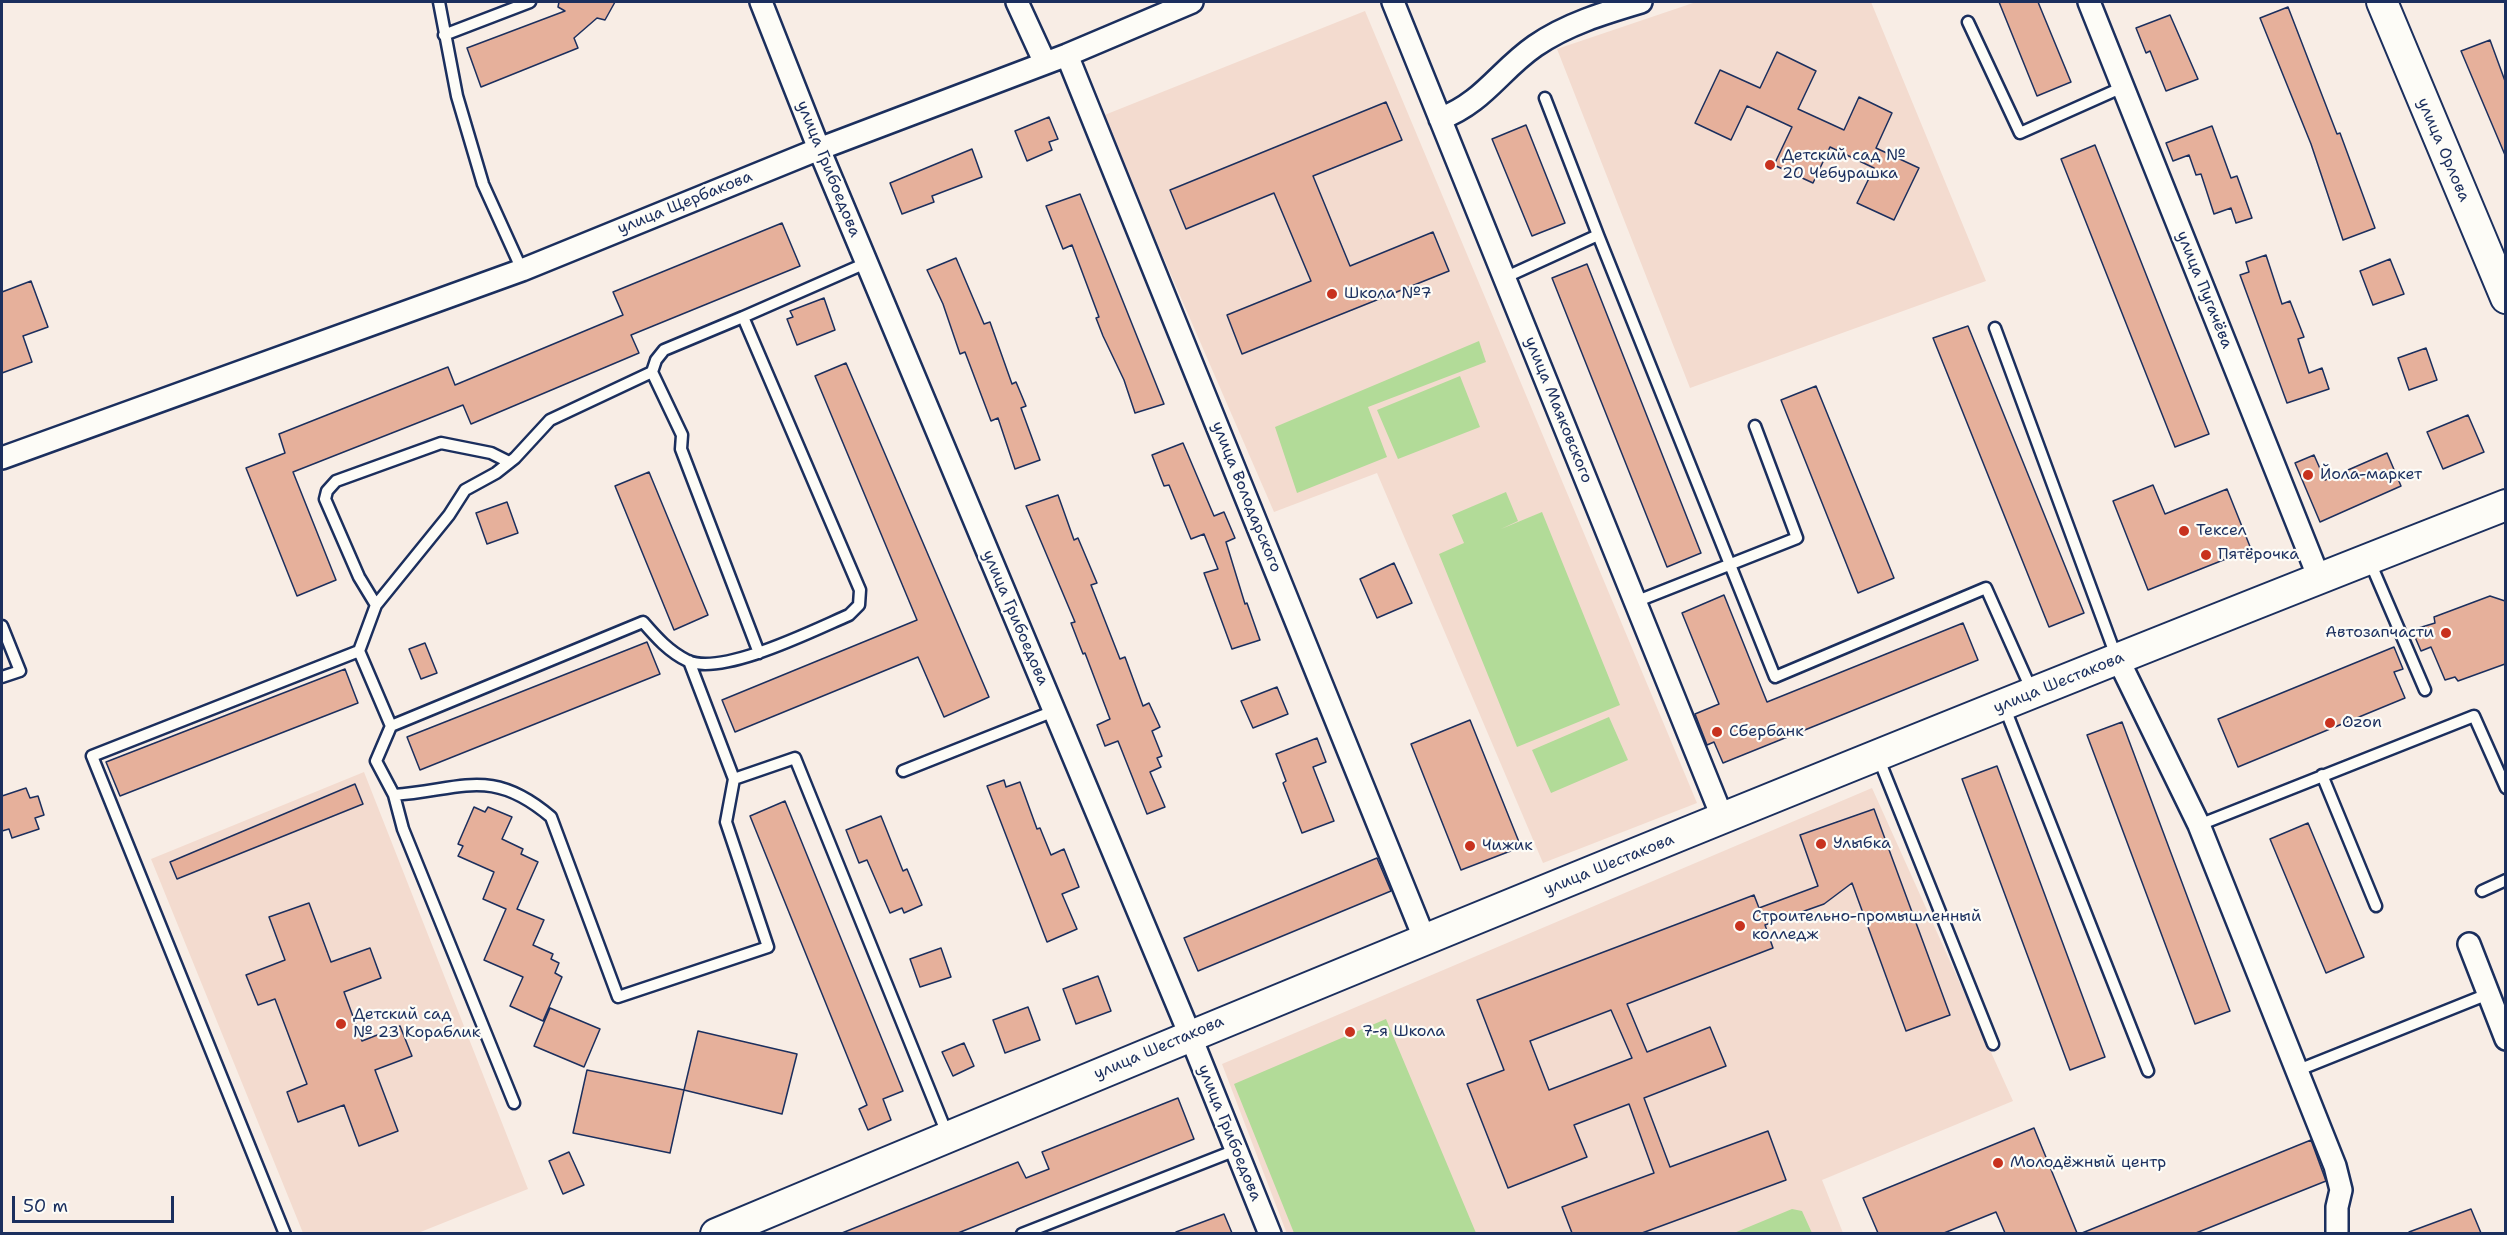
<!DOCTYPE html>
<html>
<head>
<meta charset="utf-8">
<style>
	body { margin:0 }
	#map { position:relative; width:2507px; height:1235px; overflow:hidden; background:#f8ede5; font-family:"Shantell Sans",sans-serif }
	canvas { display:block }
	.frame { position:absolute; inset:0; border:3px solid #1b2f5e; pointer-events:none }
	.scale { position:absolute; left:12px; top:1196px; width:162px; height:27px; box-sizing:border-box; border:3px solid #1b2f5e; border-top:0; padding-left:8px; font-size:18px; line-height:21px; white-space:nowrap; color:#1b2f5e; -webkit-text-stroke:4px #fdfcf7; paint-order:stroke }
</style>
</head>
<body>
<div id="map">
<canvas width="2507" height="1235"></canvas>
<div class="frame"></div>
<div class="scale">50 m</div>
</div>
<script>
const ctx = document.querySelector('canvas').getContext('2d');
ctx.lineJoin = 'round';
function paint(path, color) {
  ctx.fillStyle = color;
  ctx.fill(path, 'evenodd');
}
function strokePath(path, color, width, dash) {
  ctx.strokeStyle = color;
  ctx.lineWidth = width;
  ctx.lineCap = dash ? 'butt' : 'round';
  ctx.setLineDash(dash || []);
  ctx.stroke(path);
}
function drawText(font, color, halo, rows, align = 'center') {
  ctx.font = font + ' "Shantell Sans",sans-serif';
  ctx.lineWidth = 4.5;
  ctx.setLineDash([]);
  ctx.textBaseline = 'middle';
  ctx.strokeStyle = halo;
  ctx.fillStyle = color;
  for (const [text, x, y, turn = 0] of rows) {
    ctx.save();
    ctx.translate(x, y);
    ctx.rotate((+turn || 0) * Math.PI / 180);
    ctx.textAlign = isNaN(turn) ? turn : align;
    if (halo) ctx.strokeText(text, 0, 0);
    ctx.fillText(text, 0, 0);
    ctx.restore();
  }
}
const built = new Path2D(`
	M1696,2H1871L1986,281L1690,388L1557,49Z
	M1365,11L1697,803L1543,863L1377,473L1274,512L1102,116Z
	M364,772L528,1189L418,1233H303L151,859Z
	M1872,788L2013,1101L1822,1180L1843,1233L1287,1234L1222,1064Z`);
const green = new Path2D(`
	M1479,341L1486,362L1368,407L1387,457L1297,493L1275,427Z
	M1460,376L1480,427L1398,459L1377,410Z
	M1506,492L1518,521L1501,529L1542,512L1620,705L1517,747L1439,554L1464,543L1452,515Z
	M1609,717L1628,760L1551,793L1532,750Z
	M1386,1019L1476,1233H1294L1234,1084Z
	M1792,1209L1802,1211L1812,1233H1734Z`);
const building = new Path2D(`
	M559,2H615L605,20L597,18L574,38L578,48L481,87L467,48L565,11L558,7Z
	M1999,2H2038L2071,82L2037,96Z
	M2288,7L2337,134L2340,133L2375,228L2343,240L2311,144L2260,18Z
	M2170,15L2198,79L2166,91L2150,51L2146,53L2136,28Z
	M2490,40L2505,81V155L2461,51Z
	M1777,52L1816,71L1798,109L1844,130L1859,97L1892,113L1876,148L1919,168L1894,220L1857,203L1874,168L1830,147L1813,183L1774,165L1792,127L1747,106L1731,140L1695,123L1720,70L1760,88Z
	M1386,102L1402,140L1313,176L1350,266L1433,232L1449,271L1242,354L1227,315L1311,281L1274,193L1186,229L1170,190Z
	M1049,117L1058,139L1049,142L1052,150L1027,161L1015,131Z
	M1526,125L1565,223L1532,236L1492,139Z
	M2212,126L2231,178L2237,176L2252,218L2236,223L2231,208L2214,214L2201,174L2196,175L2189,155L2173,161L2166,143Z
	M2095,145L2209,434L2175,447L2061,159Z
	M972,149L982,177L932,196L934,202L902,214L890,183Z
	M1080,194L1164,404L1135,413L1124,380L1103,336L1096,318L1099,317L1072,245L1063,249L1046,206Z
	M782,223L800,266L631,335L639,353L471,424L463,405L293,472L336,580L297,596L246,468L285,453L279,434L448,367L455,385L623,315L613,292Z
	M2266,255L2282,304L2290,301L2304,337L2298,339L2309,373L2322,368L2329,389L2287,403L2240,275L2249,272L2246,262Z
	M956,258L984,324L990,322L1012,384L1016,382L1026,406L1021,408L1040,460L1015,469L998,418L991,421L965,352L960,354L943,304L927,270Z
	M2390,259L2404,294L2373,305L2360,271Z
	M1587,264L1701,553L1667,567L1552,278Z
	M31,281L48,327L23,336L32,362L2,373V292Z
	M824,298L835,330L797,345L787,319L793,317L790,311Z
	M1968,326L2084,613L2049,627L1933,338Z
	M2426,348L2437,380L2409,390L2398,358Z
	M846,363L989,697L944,717L918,657L735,732L722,700L917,620L815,376Z
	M1816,386L1894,578L1858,593L1781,400Z
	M2468,415L2484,452L2443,469L2427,432Z
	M1183,443L1214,516L1224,512L1235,538L1226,542L1245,604L1247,603L1260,640L1232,649L1204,573L1218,569L1204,534L1191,539L1169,485L1164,486L1152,455Z
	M2387,453L2401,486L2320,522L2295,463L2314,455L2325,480Z
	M649,472L708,615L674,630L615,486Z
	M2153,485L2165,514L2227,489L2251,549L2148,590L2113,501Z
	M1058,495L1074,540L1078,538L1097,583L1091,585L1120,659L1125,657L1143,706L1149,703L1160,727L1152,731L1162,756L1157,758L1161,767L1150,772L1165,807L1147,814L1118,741L1105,746L1097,725L1110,719L1085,653L1083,654L1071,623L1075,622L1026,506Z
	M507,502L518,533L487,544L476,513Z
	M1394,563L1412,603L1377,618L1360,579Z
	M1724,595L1767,702L1963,623L1978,660L1723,763L1714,742L1707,745L1695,714L1719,704L1682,613Z
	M2490,596L2505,601V664L2458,681L2455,677L2445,680L2431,647L2421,651L2412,630L2435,623L2434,617Z
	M647,642L660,674L420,770L407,737Z
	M425,643L437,673L421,679L409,649Z
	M2394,647L2403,669L2394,672L2405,698L2238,767L2218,719Z
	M345,669L358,703L120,796L106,762Z
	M1277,687L1288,714L1253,728L1241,701Z
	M1470,720L1521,847L1461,870L1411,744Z
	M2122,722L2230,1011L2195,1024L2087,735Z
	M1317,738L1326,762L1313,767L1334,821L1302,833L1283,783L1286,781L1276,754Z
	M1997,766L2105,1057L2070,1070L1962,779Z
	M1004,780L1006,787L1020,782L1037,829L1040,828L1051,855L1064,849L1079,887L1062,894L1077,929L1047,942L987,786Z
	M355,784L363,804L177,879L170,862Z
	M26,788L30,798L38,796L44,815L35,818L39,829L12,838L9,829L2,831V796Z
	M785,801L903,1091L883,1099L891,1120L868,1130L859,1109L867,1105L750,816Z
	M474,807L485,812L488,807L512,817L502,839L523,849L521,854L538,862L517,909L544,920L533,945L553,954L551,959L559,963L555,973L562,977L543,1021L510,1006L523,977L484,960L506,909L483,899L494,872L458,856L463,846L458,844Z
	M1874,809L1950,1015L1906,1031L1852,883L1824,904L1765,925L1773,948L1627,1004L1647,1052L1710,1027L1726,1066L1644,1098L1670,1167L1768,1131L1786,1180L1642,1233H1572L1562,1207L1654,1173L1629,1104L1574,1125L1587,1157L1508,1188L1467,1084L1504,1070L1477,1000L1754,895L1759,908L1818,886L1800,835ZM1611,1010L1632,1058L1549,1090L1530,1041Z
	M881,816L903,871L907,869L922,905L904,913L902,908L890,913L867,860L859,863L846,830Z
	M2308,823L2364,957L2326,973L2270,839Z
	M1377,858L1391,891L1198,971L1184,938Z
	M309,903L331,962L370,948L381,978L344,992L362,1041L400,1026L412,1056L375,1070L398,1131L359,1146L344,1105L298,1122L287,1092L307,1084L275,999L258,1005L246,975L285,960L269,917Z
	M941,948L951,977L920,987L910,959Z
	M1098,976L1111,1011L1076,1024L1063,989Z
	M1028,1007L1040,1040L1005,1053L993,1020Z
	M550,1008L600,1029L584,1067L534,1046Z
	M698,1031L797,1054L782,1114L684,1090Z
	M964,1043L974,1066L953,1076L942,1052Z
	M587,1070L684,1090L670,1153L573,1133Z
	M1178,1098L1194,1139L958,1233H842L1018,1162L1026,1178L1049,1169L1042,1152Z
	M2034,1128L2077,1233H2005L1996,1212L1944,1233H1878L1863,1198Z
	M2311,1140L2326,1181L2196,1233H2082Z
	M569,1152L584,1185L563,1194L549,1161Z
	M2471,1209L2481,1233H2410L2409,1232Z
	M1224,1214L1232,1233H1176V1232Z`);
const lane = new Path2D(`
	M439,2L457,96L483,184L522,270
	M1968,22L2020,133L2123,87
	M444,35L530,2
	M1545,98L1598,235
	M1504,278L1598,235L1775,677L1986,588L2032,691
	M743,317L664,350L656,360L652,372L682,435L681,449L759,653
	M1995,328L2116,656
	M2370,562L2425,690
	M1635,602L1797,538L1755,426
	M376,605L359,577L325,499L327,491L336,481L441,443L491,453L509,462
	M2,626L20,671L2,677
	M359,651L376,605L449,515L465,490L496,473L515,458L550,420L652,372
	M689,661L734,779L795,758L948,1136
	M2004,706L2148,1071
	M391,726L376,761L394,795C462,790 491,766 551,817L618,997L768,947L726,822L734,779
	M1878,757L1993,1044
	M903,771L1054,711
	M2322,775L2376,906
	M394,795L403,829L514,1103
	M2199,825L2474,716L2506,788
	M2482,891L2506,880
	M2296,1071L2488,994
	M285,1234L92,756L359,651L391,726L643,622C656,637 669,652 688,661C723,676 814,630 849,615L859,605L860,590L743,317L866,263
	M1022,1234L1236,1150`);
const street = new Path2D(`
	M761,2L819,149L1190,1035L1270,1234
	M1017,2L1045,63
	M1393,2L1723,819
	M2089,2L2319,578
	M1067,55L1425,940
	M1440,119C1484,102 1499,71 1535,46C1567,24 1604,13 1641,2
	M2,458L522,270L819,149L1067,55L1192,2
	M2118,659L2199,825L2335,1166L2341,1190L2337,1207V1234
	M2469,944L2506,1039`);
const secondary = new Path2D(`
	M2382,2L2506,298
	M716,1234C1310,985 1906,740 2506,505`);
const markers = [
	[1770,165,6,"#c8321e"],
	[1332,294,6,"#c8321e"],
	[2308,475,6,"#c8321e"],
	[2184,531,6,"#c8321e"],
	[2206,555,6,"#c8321e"],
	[2446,633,6,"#c8321e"],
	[2330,723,6,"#c8321e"],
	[1717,732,6,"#c8321e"],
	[1821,844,6,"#c8321e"],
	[1470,846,6,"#c8321e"],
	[1740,926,6,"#c8321e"],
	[341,1024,6,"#c8321e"],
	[1350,1032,6,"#c8321e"],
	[1998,1163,6,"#c8321e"]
];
const streetNames = [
	["улица Орлова",2443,150,67],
	["улица Грибоедова",828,169,68],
	["улица Щербакова",685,203,-22],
	["улица Пугачёва",2204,290,68],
	["улица Маяковского",1558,410,68],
	["улица Володарского",1246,497,68],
	["улица Грибоедова",1015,618,67],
	["улица Шестакова",2059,683,-22],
	["улица Шестакова",1609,865,-22],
	["улица Шестакова",1159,1048,-23],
	["улица Грибоедова",1229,1133,68]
];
const poiNames = [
	["Детский сад №",1782,156],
	["20 Чебурашка",1782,174],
	["Школа №7",1344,294],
	["Йола-маркет",2320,475],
	["Тексел",2196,531],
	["Пятёрочка",2218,555],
	["Автозапчасти",2434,633,"right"],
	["Ozon",2342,723],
	["Сбербанк",1729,732],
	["Улыбка",1833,844],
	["Чижик",1482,846],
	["Строительно-промышленный",1752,917],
	["колледж",1752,935],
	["Детский сад",353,1015],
	["№ 23 Кораблик",353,1033],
	["7-я Школа",1362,1032],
	["Молодёжный центр",2010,1163]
];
paint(built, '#f3dbcf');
paint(green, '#b2db98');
paint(building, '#e6b09b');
strokePath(building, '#1b2f5e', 1.5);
strokePath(lane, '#1b2f5e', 15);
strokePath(street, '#1b2f5e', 26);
strokePath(secondary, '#1b2f5e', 34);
strokePath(lane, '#fdfcf7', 10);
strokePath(street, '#fdfcf7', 21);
strokePath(secondary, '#fdfcf7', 30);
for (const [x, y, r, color] of markers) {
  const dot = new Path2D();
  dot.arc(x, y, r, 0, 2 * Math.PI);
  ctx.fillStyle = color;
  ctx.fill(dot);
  strokePath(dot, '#fdfcf7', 2);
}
drawText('16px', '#1b2f5e', '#fdfcf7', streetNames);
drawText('16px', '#1b2f5e', '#fdfcf7', poiNames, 'left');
</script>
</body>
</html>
